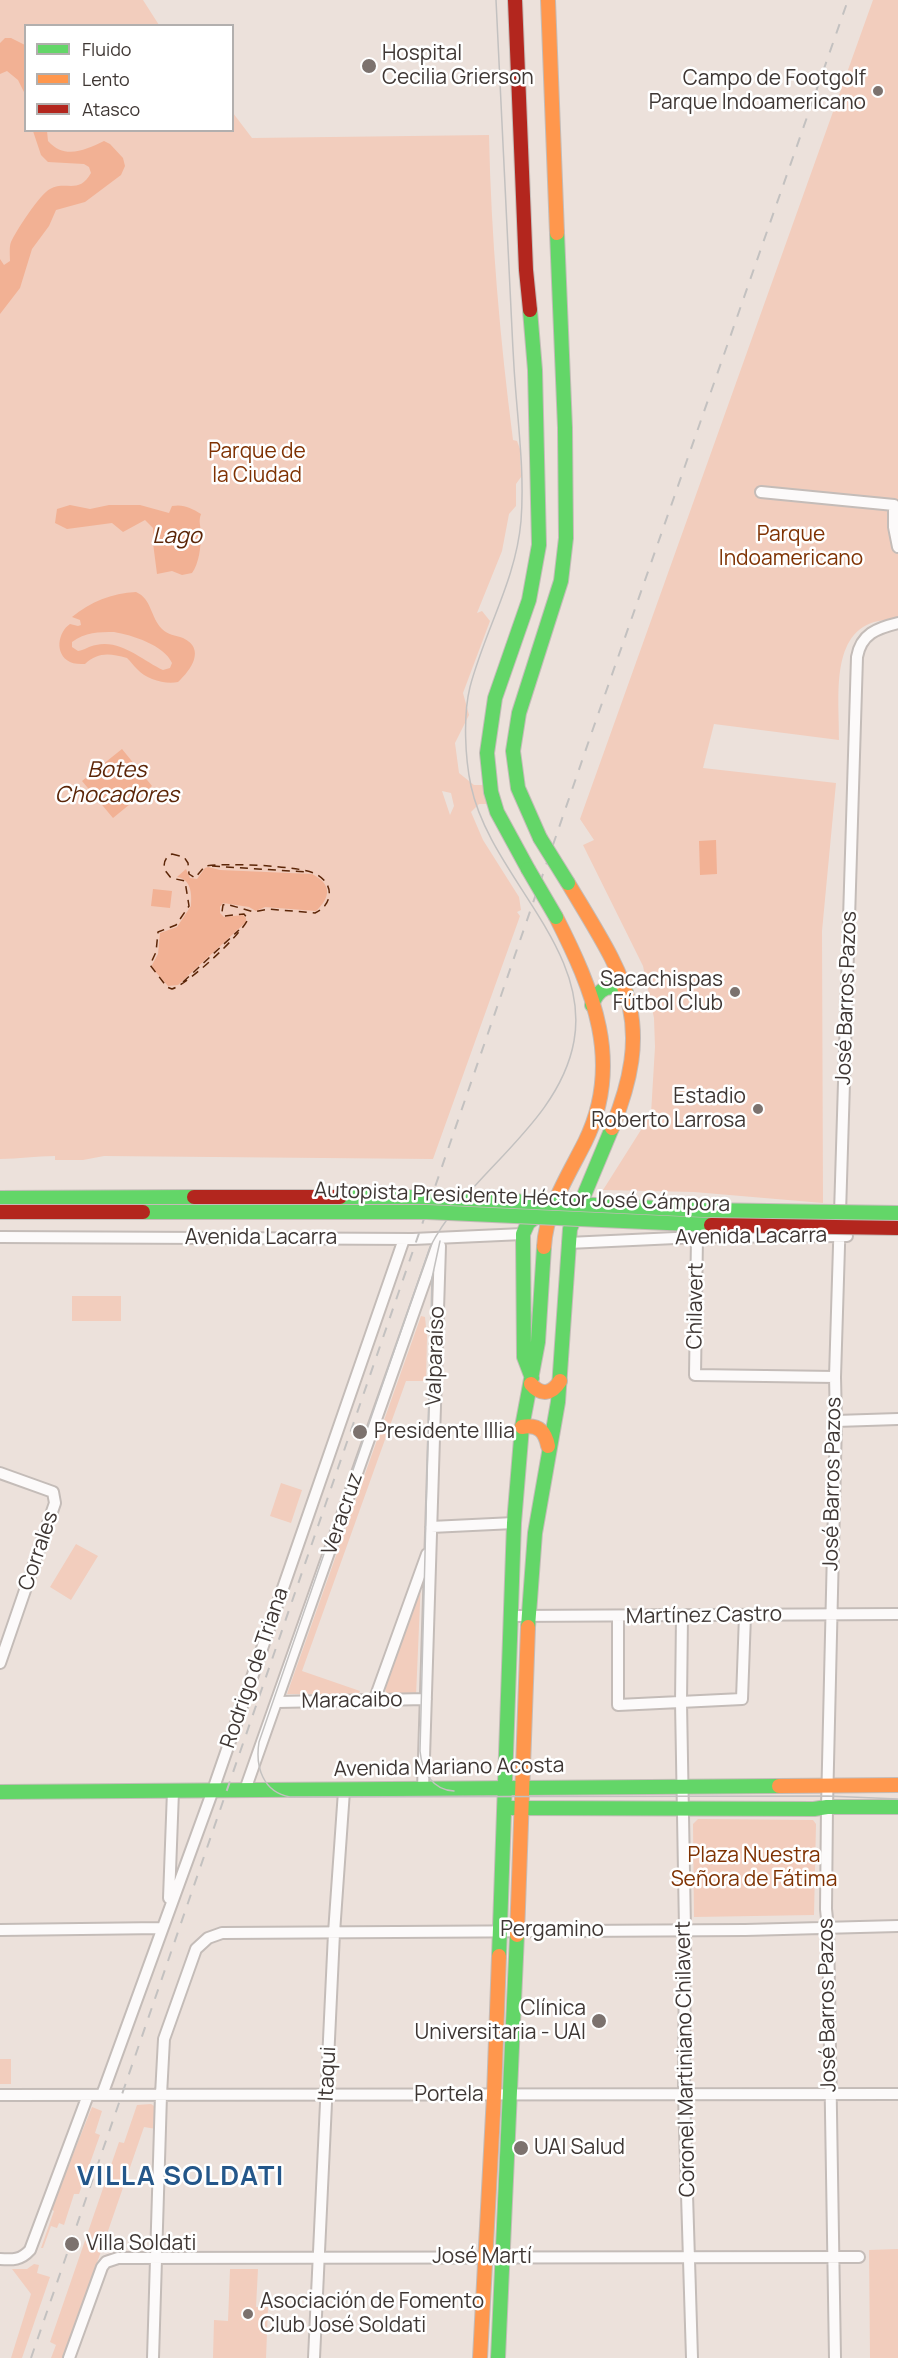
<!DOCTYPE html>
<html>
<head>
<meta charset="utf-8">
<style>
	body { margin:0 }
	#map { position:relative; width:898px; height:2358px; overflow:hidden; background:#ece1db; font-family:Manrope,sans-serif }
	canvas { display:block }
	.legend { position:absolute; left:24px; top:24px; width:210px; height:108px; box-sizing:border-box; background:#fff; border:2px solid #b2afae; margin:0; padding:8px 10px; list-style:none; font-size:18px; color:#3f3734 }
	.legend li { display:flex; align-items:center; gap:12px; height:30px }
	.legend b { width:30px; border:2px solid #b2afae }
</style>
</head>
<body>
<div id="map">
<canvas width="898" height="2358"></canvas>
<ul class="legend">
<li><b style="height:8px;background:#63d668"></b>Fluido</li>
<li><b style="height:8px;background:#ff974d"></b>Lento</li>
<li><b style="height:8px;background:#b3261e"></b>Atasco</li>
</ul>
</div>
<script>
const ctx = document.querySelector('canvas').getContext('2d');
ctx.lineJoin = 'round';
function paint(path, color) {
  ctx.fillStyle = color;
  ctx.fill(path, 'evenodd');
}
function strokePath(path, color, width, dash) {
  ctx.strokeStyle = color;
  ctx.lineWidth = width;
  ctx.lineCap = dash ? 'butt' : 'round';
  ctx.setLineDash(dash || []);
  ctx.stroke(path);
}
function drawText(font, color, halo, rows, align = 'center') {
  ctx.font = font + ' Manrope,sans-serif';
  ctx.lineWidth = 5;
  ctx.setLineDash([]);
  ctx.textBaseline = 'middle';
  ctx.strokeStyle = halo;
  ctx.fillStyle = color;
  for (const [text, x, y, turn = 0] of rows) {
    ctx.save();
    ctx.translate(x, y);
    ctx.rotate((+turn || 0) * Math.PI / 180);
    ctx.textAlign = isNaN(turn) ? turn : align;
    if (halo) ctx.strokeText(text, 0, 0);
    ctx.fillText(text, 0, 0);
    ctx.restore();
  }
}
const green = new Path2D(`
	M0,0H143L159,25L26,26V130H232L233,113L252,138L489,135C491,236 500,339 513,440L517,441L520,449L521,477L516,484V506L509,514L502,551L477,613L482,611L490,621L463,693L469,715L455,743L459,773L474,785H484L488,804H479L471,812L483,840L519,897L521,910L517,912L520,916L433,1159L104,1156L83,1160H55V1156C35,1156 19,1159 0,1159ZM442,791L451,793L454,806L450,815Z
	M873,0H898V620C891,620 882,620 874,622C829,636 840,702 839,740L714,724L703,768L836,783L822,931L823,1203L694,1192L603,1190L651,1114L655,1047L654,1018L643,966L583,845L594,840L580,819Z
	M72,1296H121V1321H72Z
	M421,1316L425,1317L427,1337L426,1381H406L302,1671L360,1691L358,1695L287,1694Z
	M281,1483L302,1490L291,1523L270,1516Z
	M76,1544L98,1556L71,1600L50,1587Z
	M421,1580L416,1696L386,1695L385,1685Z
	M698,1819L813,1820L816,1824L814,1915L694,1917L693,1824Z
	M0,2059H11V2084H0Z
	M137,2105L151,2104L156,2107V2129L144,2127L64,2358H51L56,2345L50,2342L119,2142L124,2143Z
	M92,2107L102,2111L95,2133L100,2135L79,2194H74L64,2225L59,2223L57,2228L51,2226L43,2248H41L54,2211L51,2209Z
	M898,2249V2358H870L869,2250Z
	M34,2264L39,2265L37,2273L50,2277L22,2358H11L31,2294L12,2269H27Z
	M230,2269H258L256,2307H268L266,2358H213L214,2320L228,2321Z`);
const water = new Path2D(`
	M5,38H11L25,45V94L18,80L7,71L0,74V43Z
	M33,131H47L48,141C65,160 85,150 104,141L110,144L123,158L125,166L121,175L85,202L56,210L49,226L32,249L20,288L0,314V259L4,265L10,261C10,255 9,247 11,242C16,231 40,194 50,189C66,180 79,195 91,173L89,167L84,164L48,162L41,155Z
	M70,505L90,509L109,505H140L169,513L172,506C184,504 191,508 201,514C198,522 201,526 201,534C201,546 199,564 192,573L182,575L172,571L157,574L153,543V528L145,520L123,532L112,523L67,529L55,523L57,509Z
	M136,592C152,599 150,617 162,629C168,635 175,635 183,638C206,649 191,670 178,682C165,685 146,679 137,669C133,665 131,662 127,658C109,653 98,652 85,664C80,664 74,664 70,662C54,654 58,632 70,624L78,626L81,625L80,620L72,617C90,602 112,593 136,592ZM114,632C132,635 164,645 172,663L170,668L163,670C143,661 121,639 96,645C89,646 85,650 78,651L72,647V642C85,632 99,632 114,632Z
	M122,749L152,786L113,818L82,781Z
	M716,840L717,874L700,875L699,841Z
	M208,867L220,870L312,874C332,884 331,897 316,911L265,907L256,911L249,907L223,903L220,907V913L224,917L243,915L246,918V922L178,985L168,986L153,969L152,965L158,954L160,933L177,927L191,906C192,893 191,879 177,877L186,869L190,878L197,879L205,868Z
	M153,889L172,891L170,908L151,906Z`);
const ferry = new Path2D(`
	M172,854L184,857L188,863L189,874L195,878L205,866C226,863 298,865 316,874C324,878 331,887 329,896C328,904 322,910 315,913L268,909L254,912L226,904L223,905L222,912L224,916L244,914L248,919C241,935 188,984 172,989L167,987L150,965L156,952L158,932L176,925L189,906L185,881L171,878L164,869C164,861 165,858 172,854Z
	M212,866L306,872
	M183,982L239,930`);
const street = new Path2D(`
	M761,492L894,505V527L898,547
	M0,1237L413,1239L523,1234
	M697,1237L695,1375L835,1377
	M568,1243L697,1237L847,1236
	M836,1421L898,1419
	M0,1473L53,1492L55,1503L0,1663
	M431,1527L514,1523
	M510,1616L898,1614
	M682,1616L681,1702L685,1929L684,2096L692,2358
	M618,1617V1705L742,1699L745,1615
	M374,1701L427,1554
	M278,1702L426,1699
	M423,1789L440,1246
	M245,1790L440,1238
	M169,1898L173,1791
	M0,1930L162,1928
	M0,2095L898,2094
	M102,2095L213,1790L404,1239
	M0,2259C13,2260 21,2260 30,2250L88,2095
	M69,2358L102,2267L106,2262L118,2258L859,2257
	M153,2358L161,2095L164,2039L196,1949L208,1938L222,1933L745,1930L898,1926
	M314,2358L334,1933L344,1791
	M835,2358L828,1929L826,1909L827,1807L836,1421L835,1377L857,657C861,634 877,628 898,623`);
const fast = new Path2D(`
	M540,838L518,788L513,751L519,713L561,581L566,538L565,428L557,233
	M528,869L497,812L491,792L487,753L495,698L529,600L539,545L535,370L530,310
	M592,1005C598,988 611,982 626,992
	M0,1198L194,1197
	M532,1378L524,1357L523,1234L528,1223L541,1213
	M528,1627L535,1533L558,1402L570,1229L612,1128
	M0,1792L779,1786
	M512,1808L814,1809L827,1807H898
	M499,1956L514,1523L522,1427L538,1342L544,1247
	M498,2358L517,1935`);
const slow = new Path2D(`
	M548,0L557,233
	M568,883C624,977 657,1017 612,1128
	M544,1247C546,1209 568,1176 585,1142C624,1063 593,990 556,917
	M531,1384C541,1396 552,1394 560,1381
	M522,1427C538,1424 545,1431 548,1446
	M779,1786L898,1785
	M517,1935L528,1627
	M480,2358L494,2095L499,1956`);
const jam = new Path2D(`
	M515,0L526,270L530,310`);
const tram = new Path2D(`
	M496,0C501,123 507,245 514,367C517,418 525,470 521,521C516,580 485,630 470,687C463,715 465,758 471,786C490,875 591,947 574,1041C559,1125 467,1174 430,1247L259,1742C255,1767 263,1792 290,1797L828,1796L898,1799
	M440,1241L432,1278L420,1751C422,1771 432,1790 454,1791`);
const rail = new Path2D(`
	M31,2358L594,726L848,0`);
const fastBridge = new Path2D(`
	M540,838L568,883
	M528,869L556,917
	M340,1197H425L702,1210L898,1213
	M143,1212H427L711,1225`);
const jamBridge = new Path2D(`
	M194,1197H340
	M0,1212H143
	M711,1225L898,1228`);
const markers = [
	[369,66,8,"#7c726e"],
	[878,91,6,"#7c726e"],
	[735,992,6,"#7c726e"],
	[758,1109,6,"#7c726e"],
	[360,1432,8,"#7c726e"],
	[599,2021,8,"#7c726e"],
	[521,2148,8,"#7c726e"],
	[72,2244,8,"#7c726e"],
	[248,2314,6,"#7c726e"]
];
const poiNames = [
	["Hospital",382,54],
	["Cecilia Grierson",382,78],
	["Campo de Footgolf",866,79,"right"],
	["Parque Indoamericano",866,103,"right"],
	["Sacachispas",723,980,"right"],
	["Fútbol Club",723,1004,"right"],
	["Estadio",746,1097,"right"],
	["Roberto Larrosa",746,1121,"right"],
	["Presidente Illia",374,1432],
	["Clínica",586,2009,"right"],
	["Universitaria - UAI",586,2033,"right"],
	["UAI Salud",534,2148],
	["Villa Soldati",86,2244],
	["Asociación de Fomento",260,2302],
	["Club José Soldati",260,2326]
];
const parkNames = [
	["Parque de",257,452],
	["la Ciudad",257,476],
	["Parque",791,535],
	["Indoamericano",791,559],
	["Plaza Nuestra",754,1856],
	["Señora de Fátima",754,1880]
];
const streetNames = [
	["José Barros Pazos",847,998,-88],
	["Autopista Presidente Héctor José Cámpora",522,1198,2],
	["Avenida Lacarra",751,1237,-1],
	["Avenida Lacarra",261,1238],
	["Chilavert",696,1306,-89],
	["Valparaíso",436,1356,-88],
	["José Barros Pazos",833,1484,-89],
	["Veracruz",343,1514,-71],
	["Corrales",39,1551,-71],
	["Martínez Castro",704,1616,-1],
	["Rodrigo de Triana",255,1668,-71],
	["Maracaibo",352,1701,-1],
	["Avenida Mariano Acosta",449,1768,-1],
	["Pergamino",552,1930],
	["José Barros Pazos",828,2005,-91],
	["Coronel Martiniano Chilavert",686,2059,-91],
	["Itaqui",328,2074,-87],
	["Portela",449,2095],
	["José Martí",482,2257]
];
const waterNames = [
	["Lago",177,537],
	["Botes",117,771],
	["Chocadores",117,796]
];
const districtNames = [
	["VILLA SOLDATI",181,2177]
];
paint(green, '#f2cdbd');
paint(water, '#f2b194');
strokePath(ferry, '#5c2608', 1.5, [8, 6]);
strokePath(street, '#c4bcb8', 14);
strokePath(fast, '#c4bcb8', 16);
strokePath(slow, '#c4bcb8', 16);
strokePath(jam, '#c4bcb8', 16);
strokePath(street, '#fcfafa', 10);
strokePath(fast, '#63d668', 14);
strokePath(slow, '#ff974d', 14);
strokePath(jam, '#b3261e', 14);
strokePath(tram, '#c3c1c0', 1.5);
strokePath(rail, '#c3c1c0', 2, [10, 10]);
strokePath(fastBridge, '#c4bcb8', 16, []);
strokePath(jamBridge, '#c4bcb8', 16, []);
strokePath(fastBridge, '#63d668', 14);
strokePath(jamBridge, '#b3261e', 14);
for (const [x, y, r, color] of markers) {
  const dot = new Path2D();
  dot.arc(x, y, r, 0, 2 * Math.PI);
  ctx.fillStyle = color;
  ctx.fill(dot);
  strokePath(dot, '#fff', 2);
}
drawText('21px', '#3f3734', '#fff', poiNames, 'left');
drawText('21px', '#7f3203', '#fff', parkNames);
drawText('21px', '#3f3734', '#fff', streetNames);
drawText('italic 22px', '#5c2608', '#fff', waterNames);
ctx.letterSpacing = '1.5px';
drawText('bold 27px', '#24578a', '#fff', districtNames);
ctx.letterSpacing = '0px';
</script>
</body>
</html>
